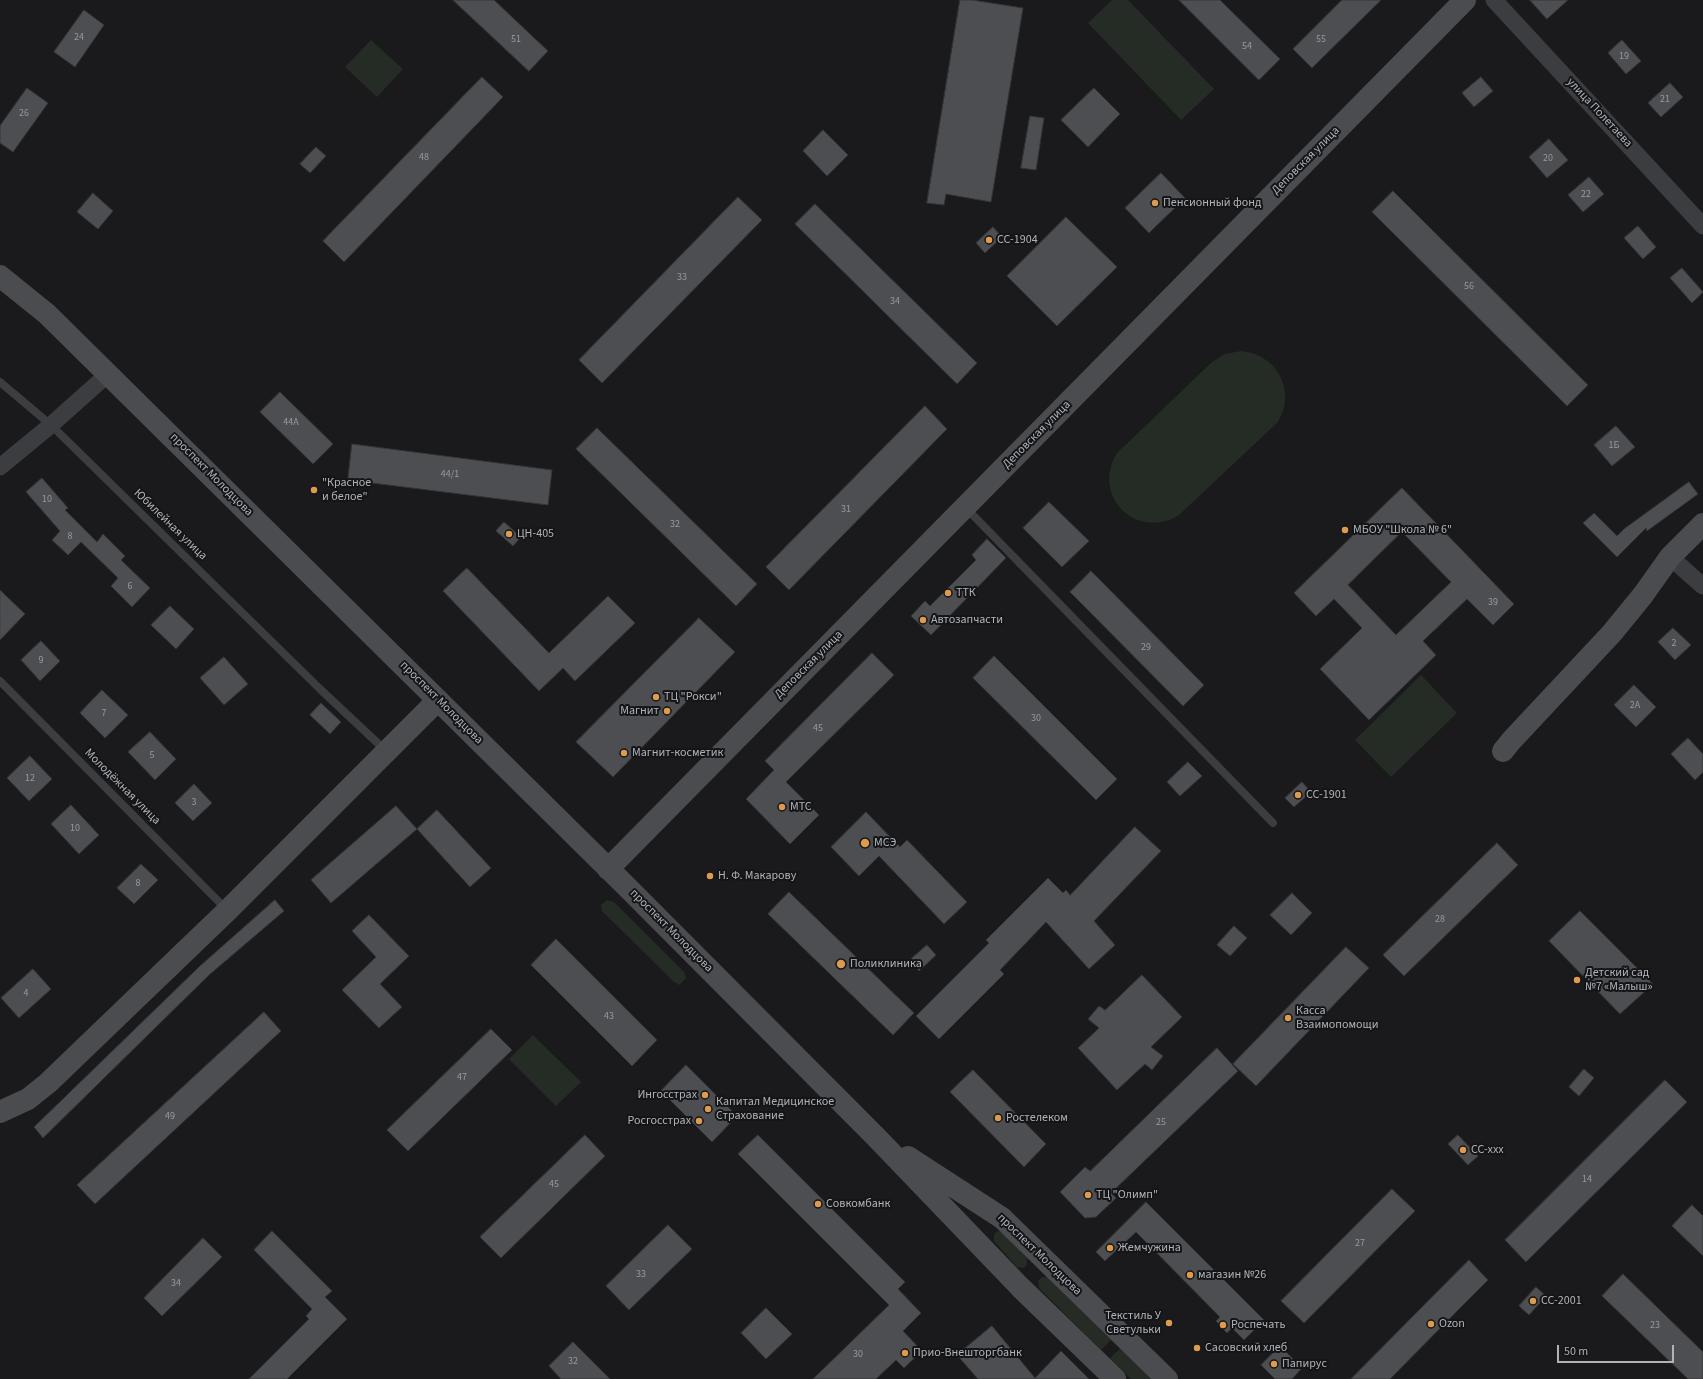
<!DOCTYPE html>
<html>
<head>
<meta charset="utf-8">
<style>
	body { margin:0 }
	#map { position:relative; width:1703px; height:1379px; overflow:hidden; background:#1a1a1c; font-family:"Source Sans 3",sans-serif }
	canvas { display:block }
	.scale { position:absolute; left:1557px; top:1345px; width:117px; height:18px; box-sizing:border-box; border:2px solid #aeb3ba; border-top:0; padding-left:5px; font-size:12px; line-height:14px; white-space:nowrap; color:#aeb3ba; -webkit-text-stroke:3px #151517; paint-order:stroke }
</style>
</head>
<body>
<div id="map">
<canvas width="1703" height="1379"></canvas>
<div class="scale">50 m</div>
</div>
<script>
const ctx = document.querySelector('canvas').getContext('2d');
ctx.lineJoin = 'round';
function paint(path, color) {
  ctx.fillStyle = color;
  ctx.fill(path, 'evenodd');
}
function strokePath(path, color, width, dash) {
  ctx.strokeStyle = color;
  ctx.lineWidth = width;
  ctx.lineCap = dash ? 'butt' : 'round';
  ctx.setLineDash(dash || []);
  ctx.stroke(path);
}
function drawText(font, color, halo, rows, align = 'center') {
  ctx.font = font + ' "Source Sans 3",sans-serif';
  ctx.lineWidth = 4;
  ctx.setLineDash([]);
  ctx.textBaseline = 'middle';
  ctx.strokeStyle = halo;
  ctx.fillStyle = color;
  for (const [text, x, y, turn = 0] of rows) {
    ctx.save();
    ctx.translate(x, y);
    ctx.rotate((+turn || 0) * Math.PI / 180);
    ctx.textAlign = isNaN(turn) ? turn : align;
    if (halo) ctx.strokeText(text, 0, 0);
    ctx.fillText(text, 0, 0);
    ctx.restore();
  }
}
const green = new Path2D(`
	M1112,0H1128L1214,89L1181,120L1088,23Z
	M371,40L403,69L377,97L345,67Z
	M1241,351C1277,354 1297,391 1278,422L1178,516C1135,540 1091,495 1117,453L1212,362L1225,354Z
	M1421,675L1457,713L1391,777L1355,740Z
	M607,900L614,902L684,972L686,978L679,985L674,982L602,911L601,905Z
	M533,1035L581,1082L556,1106L509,1059Z
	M997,1231L1003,1232L1027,1258V1264L1024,1268L1017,1267L994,1241V1235Z
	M1042,1277H1047L1111,1340L1101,1350L1039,1288L1038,1281Z
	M1122,1347L1154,1379H1131L1110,1358Z`);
const building = new Path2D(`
	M453,0H494L548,51L529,71Z
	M960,0H972L1023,8L991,202L946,194L944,205L927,203Z
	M1179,0H1220L1280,59L1259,80Z
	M1342,0H1381L1312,68L1293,49Z
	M1530,0H1568L1547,19Z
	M84,10L104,25L75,67L54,52Z
	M1622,40L1641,61L1626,74L1608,53Z
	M482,77L503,97L344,262L323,241Z
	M1481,77L1493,91L1474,107L1462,93Z
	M1670,83L1683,97L1661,117L1648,103Z
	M27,88L48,103L13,152L0,143V126Z
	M1094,88L1120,114L1088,147L1061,120Z
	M1030,116L1044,118L1036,170L1021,168Z
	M823,130L848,155L827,176L803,151Z
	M1549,139L1568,160L1547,178L1529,157Z
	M316,147L326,156L310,173L300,164Z
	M1161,173L1185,198L1149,233L1125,208Z
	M1589,177L1604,194L1583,212L1568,195Z
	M1393,191L1588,385L1567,406L1372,212Z
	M93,193L113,211L98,229L77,212Z
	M738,197L762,220L602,383L579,360Z
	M815,204L977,363L957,384L795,224Z
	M1066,217L1117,267L1057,326L1007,276Z
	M1638,226L1656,247L1643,259L1624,238Z
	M993,227L1002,237L985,253L976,243Z
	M1682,268L1703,292L1692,303L1670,278Z
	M280,392L333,444L313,464L260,412Z
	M925,406L947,429L789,590L766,567Z
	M1616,426L1635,447L1612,466L1594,445Z
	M597,428L757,584L736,606L576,449Z
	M352,444L552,470L548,505L348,480Z
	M42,478L68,508L65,510L97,542L103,534L125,556L121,560L150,588L132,607L111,586L118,578L81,542L68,555L52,540L60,531L26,492Z
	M1689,482L1698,494L1647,531L1646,528L1617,557L1583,523L1594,513L1617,536L1624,529Z
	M1402,488L1514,604L1493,625L1467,599L1423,641L1436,655L1369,720L1320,669L1362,628L1334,599L1316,616L1294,593ZM1402,532L1451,582L1396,635L1348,585Z
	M1049,502L1089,541L1062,567L1023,528Z
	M504,522L521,537L513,546L496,531Z
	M987,539L1006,558L931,635L911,616L925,601L930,606L976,560L972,555Z
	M467,568L549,653L608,596L635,623L575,681L563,668L539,691L443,591Z
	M1091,571L1204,685L1183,706L1070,592Z
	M0,590L25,614L0,640Z
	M170,606L194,629L176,649L151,625Z
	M699,618L735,652L613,777L576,742Z
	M1673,628L1691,645L1675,660L1658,642Z
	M41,641L60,661L40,681L21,660Z
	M872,653L894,675L786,782L819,815L790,844L746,799L774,770L765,761Z
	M994,656L1117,779L1096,800L973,678Z
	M224,657L248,684L224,705L200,678Z
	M1634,685L1656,707L1636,727L1614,705Z
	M102,690L128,715L105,738L80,713Z
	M321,703L341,722L330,734L310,715Z
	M150,732L176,759L155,780L128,752Z
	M1688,738L1703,754V772L1695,780L1671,754Z
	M30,756L52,779L29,801L7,778Z
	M1188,762L1202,776L1180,796L1167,782Z
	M1302,782L1311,792L1294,807L1285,798Z
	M194,784L212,803L193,821L175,803Z
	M71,805L99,835L79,854L51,824Z
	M396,806L417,829L331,903L311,880Z
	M437,810L491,868L470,887L417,829Z
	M866,812L900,847L907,840L967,902L944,924L879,856L859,876L831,847Z
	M1135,827L1161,851L1094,921L1115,945L1089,969L1046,922L1000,970L1004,974L939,1039L916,1016L989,943L986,940L1048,878L1063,893L1066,890L1070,895Z
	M1497,843L1518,865L1404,976L1383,955Z
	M141,864L158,880L134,904L117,888Z
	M789,892L914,1013L893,1035L768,914Z
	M1292,893L1312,913L1291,935L1270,915Z
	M275,900L284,911L209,975L43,1138L34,1127L200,966Z
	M1580,911L1653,984L1620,1014L1549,941Z
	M369,915L409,956L380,984L402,1007L379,1028L342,990L376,957L352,931Z
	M1234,926L1247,938L1230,956L1217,945Z
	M556,939L657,1040L632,1066L531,965Z
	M927,945L936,955L919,971L910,960Z
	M1346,947L1369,968L1256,1086L1233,1064Z
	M33,969L51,989L19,1018L1,998Z
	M1142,975L1182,1017L1151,1047L1163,1056L1152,1070L1145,1064L1117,1090L1078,1048L1099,1028L1088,1019L1099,1006L1105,1010Z
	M264,1012L281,1031L95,1204L77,1185Z
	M491,1029L512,1050L408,1151L387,1130Z
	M1217,1048L1238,1071L1111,1193L1116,1198L1096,1217L1085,1218L1060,1192L1085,1167L1090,1171Z
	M686,1065L737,1116L712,1142L661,1091Z
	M1584,1069L1594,1078L1579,1096L1569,1087Z
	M973,1070L1046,1144L1024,1167L950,1092Z
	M1665,1080L1687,1102L1526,1262L1505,1240Z
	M585,1135L605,1156L501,1258L480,1237Z
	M758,1135L905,1282L898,1289L921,1313L903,1331L922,1351L904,1368L896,1360L876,1379H813L889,1305L738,1154Z
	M1458,1135L1478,1156L1468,1165L1448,1144Z
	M1392,1189L1415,1211L1304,1323L1281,1301Z
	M1146,1202L1264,1320L1244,1340L1232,1328L1227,1333L1216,1321L1220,1317L1136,1232L1105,1261L1096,1252Z
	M1692,1205L1703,1216V1256L1672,1226Z
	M668,1225L692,1249L629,1310L606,1286Z
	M272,1231L332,1291L325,1297L347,1319L287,1379H249L309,1319L306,1316L312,1309L254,1250Z
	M203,1238L222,1257L162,1316L144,1298Z
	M1469,1260L1488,1280L1470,1298L1390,1379H1351Z
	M1623,1274L1703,1352V1379H1688L1602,1296Z
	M1536,1287L1546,1296L1529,1315L1519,1306Z
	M766,1308L792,1334L766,1359L741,1333Z
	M992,1326L1035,1378L1061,1351L1089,1379H978L957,1355Z
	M573,1342L610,1379H561L549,1366Z
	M1280,1346L1302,1368L1292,1379H1275L1261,1365Z`);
const lane = new Path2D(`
	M0,382L51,425L320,689L385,750
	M966,508L1273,823
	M0,681L227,910`);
const street = new Path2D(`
	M1494,0L1703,226
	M0,467L51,425L108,374
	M1670,557L1703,586`);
const secondary = new Path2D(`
	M0,276L47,314L625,885L876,1137L1020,1287L1115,1379
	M1503,751L1511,741L1612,633L1643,595L1670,557L1703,524
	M608,869L1465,0
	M0,1112L28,1099L48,1083L227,911L438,700
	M908,1157L1002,1218L1167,1379`);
const markers = [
	[1155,203,4,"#de9b50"],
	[989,240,4,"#de9b50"],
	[314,490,4,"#de9b50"],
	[1345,530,4,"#de9b50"],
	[509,534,4,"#de9b50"],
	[948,593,4,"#de9b50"],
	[923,620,4,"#de9b50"],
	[656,697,4,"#de9b50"],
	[667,711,4,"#de9b50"],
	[624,753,4,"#de9b50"],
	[1298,795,4,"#de9b50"],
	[782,807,4,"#de9b50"],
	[865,843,5,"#de9b50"],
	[710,876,4,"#de9b50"],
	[841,964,5,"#de9b50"],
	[1577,980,4,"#de9b50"],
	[1288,1018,4,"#de9b50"],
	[705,1095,4,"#de9b50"],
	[708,1109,4,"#de9b50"],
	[998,1118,4,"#de9b50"],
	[699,1121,4,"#de9b50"],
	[1463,1150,4,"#de9b50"],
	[1088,1195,4,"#de9b50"],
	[818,1204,4,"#de9b50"],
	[1110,1248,4,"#de9b50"],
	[1190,1275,4,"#de9b50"],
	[1533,1301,4,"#de9b50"],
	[1169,1323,4,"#de9b50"],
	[1431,1324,4,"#de9b50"],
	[1223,1325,4,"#de9b50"],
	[1197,1348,4,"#de9b50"],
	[905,1353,4,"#de9b50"],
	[1274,1364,4,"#de9b50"]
];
const numberNames = [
	["24",79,38],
	["51",516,40],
	["55",1321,40],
	["54",1247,47],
	["19",1624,57],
	["21",1665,100],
	["26",24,114],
	["48",424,158],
	["20",1548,159],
	["22",1586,195],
	["33",682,278],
	["56",1469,287],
	["34",895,302],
	["44А",291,423],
	["1Б",1614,446],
	["44/1",450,475],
	["10",47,500],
	["31",846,510],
	["32",675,525],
	["8",70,537],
	["6",130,587],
	["39",1493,603],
	["2",1674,644],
	["29",1146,648],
	["9",41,661],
	["2А",1635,706],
	["7",104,714],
	["30",1036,719],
	["45",818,729],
	["5",152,756],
	["12",30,779],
	["3",194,803],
	["10",75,829],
	["8",138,884],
	["28",1440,920],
	["4",26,994],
	["43",609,1017],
	["47",462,1078],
	["49",170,1117],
	["25",1161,1123],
	["14",1587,1180],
	["45",554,1185],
	["27",1360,1244],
	["33",641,1275],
	["34",176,1284],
	["23",1655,1326],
	["30",858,1355],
	["32",573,1362]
];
const streetNames = [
	["улица Полетаева",1599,113,47],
	["Деповская улица",1306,161,-45],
	["Деповская улица",1037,435,-45],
	["проспект Молодцова",211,475,45],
	["Юбилейная улица",170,525,44],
	["Деповская улица",809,665,-45],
	["проспект Молодцова",441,703,45],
	["Молодёжная улица",122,787,45],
	["проспект Молодцова",671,931,45],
	["проспект Молодцова",1039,1255,44]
];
const poiNames = [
	["Пенсионный фонд",1163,203],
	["СС-1904",997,240],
	["\"Красное",322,483],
	["и белое\"",322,497],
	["МБОУ \"Школа № 6\"",1353,530],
	["ЦН-405",517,534],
	["ТТК",956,593],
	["Автозапчасти",931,620],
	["ТЦ \"Рокси\"",664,697],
	["Магнит",659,711,"right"],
	["Магнит-косметик",632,753],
	["СС-1901",1306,795],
	["МТС",790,807],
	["МСЭ",874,843],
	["Н. Ф. Макарову",718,876],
	["Поликлиника",850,964],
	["Детский сад",1585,973],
	["№7 «Малыш»",1585,987],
	["Касса",1296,1011],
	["Взаимопомощи",1296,1025],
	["Ингосстрах",697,1095,"right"],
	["Капитал Медицинское",716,1102],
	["Страхование",716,1116],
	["Ростелеком",1006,1118],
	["Росгосстрах",691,1121,"right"],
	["СС-ххх",1471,1150],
	["ТЦ \"Олимп\"",1096,1195],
	["Совкомбанк",826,1204],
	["Жемчужина",1118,1248],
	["магазин №26",1198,1275],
	["СС-2001",1541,1301],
	["Текстиль У",1161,1316,"right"],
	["Светульки",1161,1330,"right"],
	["Ozon",1439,1324],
	["Роспечать",1231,1325],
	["Сасовский хлеб",1205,1348],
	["Прио-Внешторгбанк",913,1353],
	["Папирус",1282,1364]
];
paint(green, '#242c25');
paint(building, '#4c4e51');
strokePath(building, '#343538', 1);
strokePath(lane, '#3b3d40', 8);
strokePath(street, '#3b3d40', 17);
strokePath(secondary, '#4a4c50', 22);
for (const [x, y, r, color] of markers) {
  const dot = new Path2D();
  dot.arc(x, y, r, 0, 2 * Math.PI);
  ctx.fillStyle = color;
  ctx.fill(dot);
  strokePath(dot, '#151517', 1.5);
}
drawText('10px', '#969aa0', null, numberNames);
drawText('12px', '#aeb3ba', '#151517', streetNames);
drawText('12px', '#aeb3ba', '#151517', poiNames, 'left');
</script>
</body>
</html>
